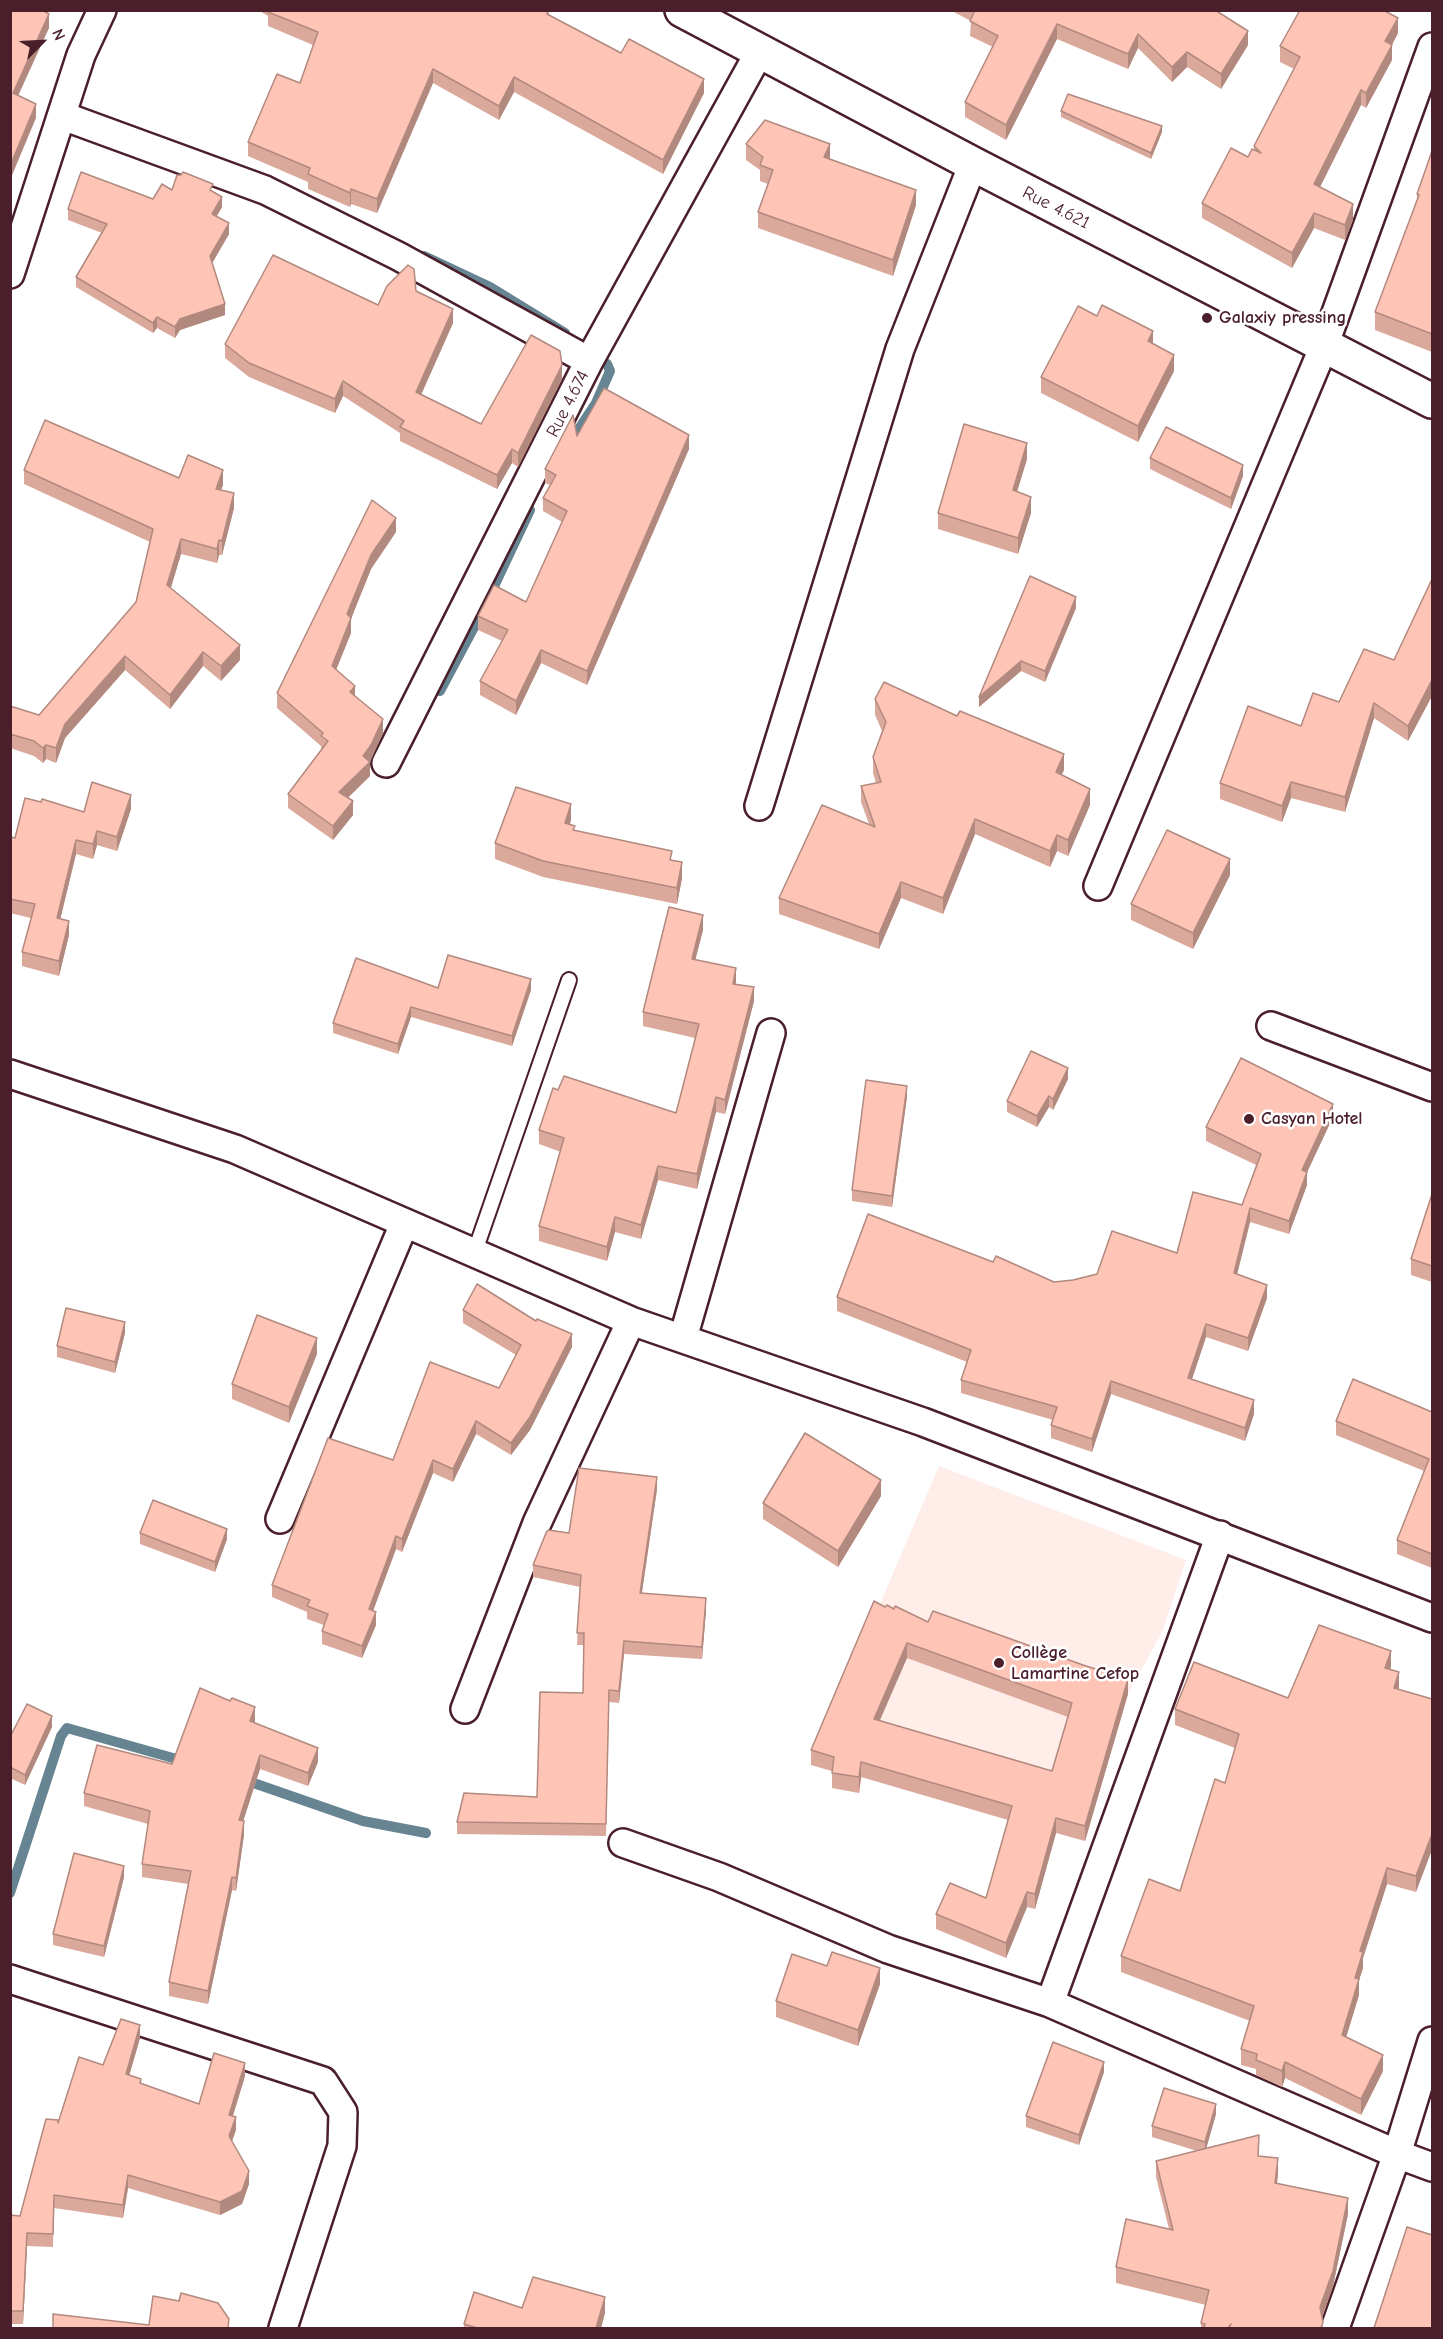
<!DOCTYPE html>
<html>
<head>
<meta charset="utf-8">
<style>
	body { margin:0 }
	#map { position:relative; width:1443px; height:2339px; overflow:hidden; background:#fff; font-family:"Comic Neue",sans-serif }
	canvas { display:block }
	.frame { position:absolute; inset:0; border:12px solid #4a1f2b; pointer-events:none }
	.north { position:absolute; left:12px; top:12px; width:60px; height:60px; -webkit-text-stroke:4px #fff; paint-order:stroke; rotate:66deg; font-size:16px; font-weight:700; line-height:24px; text-align:center; color:#4a1f2b }
	.north::after { content:''; display:block; margin:auto; width:21px; height:27px; background:#4a1f2b; clip-path:polygon(50% 0,100% 100%,50% 72%,0 100%) }
</style>
</head>
<body>
<div id="map">
<canvas width="1443" height="2339"></canvas>
<div class="frame"></div>
<div class="north">N</div>
</div>
<script>
const ctx = document.querySelector('canvas').getContext('2d');
ctx.lineJoin = 'round';
function paint(path, color) {
  ctx.fillStyle = color;
  ctx.fill(path, 'evenodd');
}
function strokePath(path, color, width, dash) {
  ctx.strokeStyle = color;
  ctx.lineWidth = width;
  ctx.lineCap = dash ? 'butt' : 'round';
  ctx.setLineDash(dash || []);
  ctx.stroke(path);
}
function drawText(font, color, halo, rows, align = 'center') {
  ctx.font = font + ' "Comic Neue",sans-serif';
  ctx.lineWidth = 5;
  ctx.setLineDash([]);
  ctx.textBaseline = 'middle';
  ctx.strokeStyle = halo;
  ctx.fillStyle = color;
  for (const [text, x, y, turn = 0] of rows) {
    ctx.save();
    ctx.translate(x, y);
    ctx.rotate((+turn || 0) * Math.PI / 180);
    ctx.textAlign = isNaN(turn) ? turn : align;
    if (halo) ctx.strokeText(text, 0, 0);
    ctx.fillText(text, 0, 0);
    ctx.restore();
  }
}
const built = new Path2D(`
	M939,1466L1186,1560L1162,1632L1128,1694L1085,1841L862,1777L859,1793L832,1788L834,1772L811,1765Z`);
const stream = new Path2D(`
	M424,256L490,287L565,333
	M569,444L596,403L610,371L607,364
	M440,691L479,618L530,510
	M242,1779L363,1821L426,1833
	M10,1893L61,1736L67,1728L187,1762`);
const service = new Path2D(`
	M474,1254L569,980`);
const minor = new Path2D(`
	M63,116L265,190L398,256L589,361
	M10,274L81,55L102,10
	M386,763L589,361L760,51
	M759,806L900,349L973,164
	M1098,886L1324,346L1432,47
	M1271,1026L1432,1087
	M10,1074L235,1149L631,1321L923,1422L1432,1618
	M683,1338L771,1033
	M280,1519L404,1224
	M1220,1535L1050,2003L1397,2154L1432,2167
	M465,1709L537,1523L631,1321
	M623,1843L719,1877L888,1949L1050,2003
	M10,1979L323,2081L343,2112L342,2146L283,2328
	M1335,2328L1397,2154L1432,2041`);
const tertiary = new Path2D(`
	M682,10L973,164L1432,401`);
const wall = new Path2D(`
	M258,10H549V15L621,53L704,93L663,174L514,92L499,120L433,83L377,213L351,204L350,207L308,189V182L248,156V142L300,83L313,45L268,26V16Z
	M950,10H1215L1248,45L1221,89L1187,67L1172,82L1138,48L1128,69L1057,39L1006,140L965,117V102L993,47L970,36L971,21Z
	M1398,33L1392,45V60L1366,108L1361,105L1320,187L1353,220L1345,240L1314,228L1292,268L1202,218V203L1248,157L1254,150V146L1294,69L1280,62V46Z
	M1061,111L1162,132L1151,159L1061,117Z
	M746,144L830,159L916,205L893,276L758,228V212L768,184L760,181V170L746,160Z
	M1432,151V352L1375,330V312L1417,202V194Z
	M172,190L213,192L222,207L217,216L229,234L212,263L225,315L180,330L175,338L157,328L153,333L76,287V277L102,233L68,220V209L153,199Z
	M416,291L453,323L421,395L481,424L562,379L518,467L512,463L497,489L400,441V433L343,396L335,413L249,377L225,358V344L378,305Z
	M1097,316L1153,344L1174,371L1138,442L1041,393V377Z
	M577,436L689,449L587,685L541,663L516,715L480,695V681L502,641L478,630V616L526,602L562,522L543,511V498L550,485L545,483V469Z
	M1150,458L1243,476L1231,509L1150,469Z
	M1027,459L1017,491L1031,513L1018,554L938,529V513Z
	M24,470L179,478L223,485L221,490L234,508L222,555H219L217,563L181,554L171,588L240,660L221,681L203,666L170,709L125,670L65,738L56,763L46,759L43,763L34,756L10,748V706L39,715L136,602L150,542L24,484Z
	M396,532L371,569L351,618V633L336,670L383,733L370,761V776L348,798L353,815L333,840L288,808V794L321,750V746L277,708V693Z
	M1030,576L1076,608L1045,682L1021,671L979,707Z
	M1432,579V696L1408,741L1374,718L1345,812L1291,798L1282,822L1220,799V783L1301,726L1339,702L1394,660Z
	M875,699L1064,770L1061,775L1090,805L1068,856L1057,851L1050,867L975,834L943,914L901,898L879,949L779,914V898L869,824L861,802V786L876,783L873,773V757L882,731L875,715Z
	M131,809L117,851L97,845L93,859L76,854L60,919L69,935L59,976L22,966V952L31,918L10,913V837L15,838L84,812Z
	M571,820L570,824L575,831L672,861L682,878L677,904L543,877L495,859V843Z
	M1230,875L1193,949L1131,920V904Z
	M703,930L695,959L736,982L735,984L754,1001L725,1114L716,1112L697,1189L658,1180L641,1239L615,1232L607,1261L539,1241V1226L561,1152L539,1144V1130L558,1090L676,1113L695,1038L643,1026V1012Z
	M438,988L531,990L512,1046L411,1017L398,1054L333,1033V1023Z
	M1068,1079L1053,1110L1049,1107L1037,1127L1007,1112V1101Z
	M907,1097L892,1207L852,1201V1190Z
	M1333,1117L1307,1172V1185L1289,1234L1250,1222L1237,1274L1267,1298L1248,1351L1206,1337L1192,1379L1254,1414L1245,1441L1111,1394L1092,1452L1051,1438V1425L1053,1420L961,1393V1380L967,1362L837,1311V1297L993,1262L1054,1282L1073,1280L1177,1253L1242,1205L1256,1165L1206,1141V1127Z
	M1432,1194V1282L1411,1275V1259Z
	M463,1310L572,1347L530,1430L511,1455L476,1434L453,1482L433,1473L402,1552L396,1549L373,1610L376,1625L362,1658L322,1644V1631L324,1625L307,1619V1612L272,1597V1585L393,1460L499,1388L516,1355L463,1323Z
	M125,1333L115,1373L57,1357V1346Z
	M317,1354L289,1423L232,1399V1384Z
	M1432,1412V1568L1397,1554V1540L1424,1471L1336,1435V1421Z
	M657,1489L642,1593L706,1610L702,1659L624,1654L619,1703L609,1702L606,1836L457,1834V1822L537,1797L583,1693L584,1645H577L580,1587L533,1577V1565L569,1533Z
	M881,1496L838,1567L763,1519V1503Z
	M140,1533L227,1539L215,1572L140,1544Z
	M885,1607L894,1609L1128,1694L1085,1841L1056,1833L1035,1909L1027,1907L1006,1958L936,1929V1914L986,1898L1008,1820L861,1777L859,1793L832,1788V1771L811,1765V1750ZM907,1658L1068,1717L1052,1771L879,1720Z
	M1391,1667L1390,1669L1399,1688L1398,1689L1432,1699L1416,1892L1387,1884L1363,1958V1968L1359,1980V1995L1346,2037L1383,2071L1361,2115L1285,2078L1282,2087L1256,2075V2069L1241,2065V2049L1250,2021L1121,1972V1956L1180,1891L1225,1783L1235,1748L1175,1725V1709L1288,1698Z
	M255,1721L254,1723L318,1762L308,1786L260,1769L243,1821L244,1835L236,1891L232,1890L208,2004L169,1996V1982L188,1884L142,1877V1864L148,1824L84,1806V1793L172,1764Z
	M52,1727L25,1785L10,1778V1737Z
	M124,1877L104,1957L53,1945V1934Z
	M827,1966L880,1984L858,2046L776,2017V2001Z
	M140,2038L129,2075L141,2084L199,2104L245,2076L233,2116L236,2130L232,2141L249,2184L242,2204L220,2215L128,2188L123,2218L54,2208L53,2247L27,2246L23,2324H10V2215L20,2216L58,2123L103,2065Z
	M1104,2072L1079,2145L1026,2127V2116Z
	M1216,2114L1206,2148L1259,2151V2156L1278,2174L1277,2184L1348,2214L1333,2286L1322,2318L1323,2328H1201V2323L1206,2305L1116,2283V2267L1169,2229L1156,2177V2161L1197,2151L1152,2137V2126Z
	M522,2308L605,2313L601,2328H464V2324Z`);
const shadedWall = new Path2D(`
	M49,14V28L13,107V93Z
	M1398,18V33L1385,57V41Z
	M1057,24V39L1006,140V125Z
	M1248,31V45L1221,89V74Z
	M1138,34V48L1128,69V54Z
	M1392,45V60L1366,108V93Z
	M1187,52V67L1172,82V67Z
	M433,69V83L377,213V199Z
	M514,77V92L499,120V106Z
	M704,79V93L663,174V160Z
	M1361,90V105L1314,199V184Z
	M36,104V118L10,180V166Z
	M1162,126V132L1151,159V153Z
	M830,144V159L824,157Z
	M351,189V204L350,207V193Z
	M916,190V205L893,276V260Z
	M222,197V207L212,224V214Z
	M1353,204V220L1345,240V225Z
	M1314,213V228L1292,268V253Z
	M229,223V234L210,267V256Z
	M225,304V315L180,330L175,338V327L180,319Z
	M453,309V323L416,406V392Z
	M157,317V328L153,333V323Z
	M1153,331V347L1148,341Z
	M1174,355V371L1138,442V426Z
	M562,365V379L518,467V453Z
	M343,381V396L335,413V399Z
	M689,435V449L587,685V671Z
	M1027,443V459L1013,505V490Z
	M512,449V463L497,489V475Z
	M1243,465V476L1231,509V498Z
	M223,470V485L216,503V489Z
	M234,493V508L222,555V541Z
	M1031,497V513L1018,554V538Z
	M396,518V532L371,569L347,629V614L371,555Z
	M181,539V554L167,600V585Z
	M219,540V555L217,563V549Z
	M1076,597V608L1045,682V671Z
	M351,618V633L332,680V666Z
	M240,645V660L221,681V666Z
	M541,650V663L516,715V701Z
	M203,652V666L170,709V695Z
	M125,656V670L65,738L56,763V748L65,724Z
	M1021,661V671L979,707V697Z
	M1432,680V696L1408,741V726Z
	M355,686V701L350,692Z
	M1374,703V718L1345,812V797Z
	M383,719V733L371,760L367,764L370,762V776L339,806V792L363,756Z
	M46,745V759L43,763V748Z
	M1064,754V770L1056,788V772Z
	M1291,782V798L1282,822V806Z
	M1090,789V805L1068,856V840Z
	M131,795V809L117,851V837Z
	M353,801V815L333,840V826Z
	M571,804V820L565,839V823Z
	M975,819V834L943,914V898Z
	M97,831V845L93,859V844Z
	M1057,835V851L1050,867V851Z
	M76,840V854L57,933V918Z
	M1230,859V875L1193,949V933Z
	M682,862V878L677,904V888Z
	M901,882V898L879,949V934Z
	M703,915V930L692,973V959Z
	M69,921V935L59,976V961Z
	M736,968V982L733,998V984Z
	M531,979V990L512,1046V1036Z
	M754,987V1001L725,1114V1100Z
	M411,1007V1017L398,1054V1044Z
	M1068,1068V1079L1053,1110V1099Z
	M907,1086V1097L892,1207V1196Z
	M1049,1096V1107L1037,1127V1116Z
	M716,1097V1112L697,1189V1174Z
	M1333,1104V1117L1302,1183V1170Z
	M658,1166V1180L641,1239V1225Z
	M1307,1172V1185L1289,1234V1221Z
	M1250,1208V1222L1234,1287V1273Z
	M615,1217V1232L607,1261V1247Z
	M1267,1285V1298L1248,1351V1338Z
	M125,1322V1333L115,1373V1362Z
	M1206,1324V1337L1188,1391V1378Z
	M572,1334V1347L530,1430L511,1455V1443Z
	M317,1338V1354L289,1423V1407Z
	M1111,1381V1394L1092,1452V1439Z
	M1254,1400V1414L1245,1441V1428Z
	M476,1421V1434L453,1482V1469Z
	M433,1460V1473L402,1552V1539Z
	M657,1477V1489L640,1605V1593Z
	M881,1480V1496L838,1567V1551Z
	M227,1529V1539L215,1572V1562Z
	M396,1536V1549L369,1622V1609Z
	M706,1598V1610L702,1659V1647Z
	M376,1612V1625L362,1658V1646Z
	M624,1641V1654L619,1703V1691Z
	M907,1643V1658L874,1734V1719Z
	M1391,1651V1667L1385,1683V1668Z
	M1399,1672V1688L1394,1704V1688Z
	M1128,1679V1694L1085,1841V1826Z
	M255,1707V1721L250,1734V1721Z
	M52,1716V1727L25,1785V1775Z
	M318,1748V1762L308,1786V1773Z
	M260,1755V1769L239,1834V1820Z
	M861,1762V1777L859,1793V1777Z
	M1056,1818V1833L1035,1909V1894Z
	M244,1821V1835L236,1891V1878Z
	M1432,1834V1850L1416,1892V1876Z
	M124,1866V1877L104,1957V1946Z
	M1387,1868V1884L1363,1958V1968L1359,1980V1995L1342,2051V2035L1360,1951Z
	M232,1877V1890L208,2004V1991Z
	M1027,1892V1907L1006,1958V1943Z
	M880,1968V1984L858,2046V2030Z
	M140,2025V2038L126,2087V2074Z
	M1383,2055V2071L1361,2115V2099Z
	M1104,2062V2072L1079,2145V2135Z
	M1285,2062V2078L1282,2087V2071Z
	M245,2063V2076L229,2128V2115Z
	M1216,2104V2114L1205,2153V2142Z
	M236,2117V2130L229,2149V2136Z
	M1278,2158V2174L1275,2199V2183Z
	M249,2171V2184L242,2204L220,2215V2202Z
	M128,2175V2188L123,2218V2205Z
	M1348,2198V2214L1333,2286L1320,2323V2307Z
	M27,2233V2246L23,2324V2311Z
	M605,2297V2313L601,2328H596Z`);
const building = new Path2D(`
	M10,10H42L49,14L13,93L36,104L10,166Z
	M268,10H548L547,14L621,53L629,39L704,79L663,160L514,77L499,106L433,69L377,199L351,189L350,193L308,174L310,168L248,142L277,74L300,83L318,32L268,12Z
	M975,10H1215L1248,31L1221,74L1187,52L1172,67L1138,34L1128,54L1057,24L1006,125L965,102L998,36L970,21Z
	M1300,10H1383L1398,18L1385,41L1392,45L1366,93L1361,90L1314,184L1353,204L1345,225L1314,213L1292,253L1202,203L1231,148L1248,157L1252,149L1261,153L1254,146L1300,57L1280,46Z
	M1068,94L1162,126L1151,153L1061,111Z
	M765,120L830,144L824,157L916,190L893,260L758,212L773,170L760,165L763,157L746,144Z
	M1432,151V334L1375,312L1419,195L1417,194Z
	M81,172L153,199L162,184L172,190L177,175H181L183,172L213,184L210,190L222,197L212,214L229,223L210,256L225,304L180,319L175,327L157,317L153,323L76,277L107,224L68,209Z
	M273,255L378,305L387,286L408,265L414,269L416,291L453,309L416,392L481,424L531,335L560,351L562,365L518,453L512,449L497,475L400,427L404,421L343,381L335,399L249,363L225,344Z
	M1102,305L1153,331L1148,341L1174,355L1138,426L1041,377L1078,306L1097,316Z
	M604,388L689,435L587,671L541,650L516,701L480,681L508,630L478,616L494,585L526,602L567,511L543,498L556,475L545,469L573,415L577,436Z
	M45,420L179,478L188,455L223,470L216,489L234,493L222,541L219,540L217,549L181,539L167,585L240,645L221,666L203,652L170,695L125,656L65,724L56,748L46,745L43,748L34,741L10,734V706L39,715L136,602L153,529L24,470Z
	M964,424L1027,443L1013,490L1031,497L1018,538L938,513Z
	M1166,427L1243,465L1231,498L1150,458Z
	M372,500L396,518L371,555L347,614L351,618L332,666L355,686L350,692L383,719L371,745L363,756L370,762L339,792L353,801L333,826L288,794L328,741L321,736L323,733L277,693Z
	M1030,576L1076,597L1045,671L1021,661L979,697Z
	M1432,579V680L1408,726L1374,703L1345,797L1291,782L1282,806L1220,783L1248,706L1301,726L1313,693L1339,702L1364,649L1394,660Z
	M884,682L957,716L960,711L1064,754L1056,772L1090,789L1068,840L1057,835L1050,851L975,819L943,898L901,882L879,934L779,898L822,805L875,827L861,786L881,782L873,757L886,722L875,699Z
	M92,782L131,795L117,837L97,831L93,844L76,840L57,918L69,921L59,961L22,952L35,904L10,899V837L15,838L25,798L41,802L42,799L84,812Z
	M516,787L571,804L565,823L575,826L573,830L672,851L670,860L682,862L677,888L543,861L495,843Z
	M1167,830L1230,859L1193,933L1131,904Z
	M669,907L703,915L692,959L736,968L733,984L754,987L725,1100L716,1097L697,1174L658,1166L641,1225L615,1217L607,1247L539,1226L564,1138L539,1130L553,1088L558,1090L564,1076L676,1113L699,1024L643,1012Z
	M448,955L531,979L512,1036L411,1007L398,1044L333,1023L356,958L438,988Z
	M1031,1051L1068,1068L1053,1099L1049,1096L1037,1116L1007,1101Z
	M1241,1058L1333,1104L1302,1170L1307,1172L1289,1221L1250,1208L1234,1273L1267,1285L1248,1338L1206,1324L1188,1378L1254,1400L1245,1428L1111,1381L1092,1439L1051,1425L1057,1407L961,1380L971,1350L837,1297L868,1214L993,1262L996,1256L1054,1282L1073,1280L1097,1274L1112,1231L1177,1253L1193,1192L1242,1205L1261,1154L1206,1127Z
	M866,1080L907,1086L892,1196L852,1190Z
	M1432,1194V1266L1411,1259Z
	M477,1284L536,1321L537,1319L572,1334L530,1417L511,1443L476,1421L453,1469L433,1460L402,1539L396,1536L369,1609L376,1612L362,1646L322,1631L328,1614L307,1606L310,1600L272,1585L328,1438L393,1460L430,1362L499,1388L521,1345L463,1310Z
	M66,1308L125,1322L115,1362L57,1346Z
	M257,1315L317,1338L289,1407L232,1384Z
	M1353,1379L1432,1412V1554L1397,1540L1429,1459L1336,1421Z
	M805,1433L881,1480L838,1551L763,1503Z
	M579,1468L657,1477L640,1593L706,1598L702,1647L624,1641L619,1691L609,1690L606,1824L457,1822L464,1793L537,1797L540,1692L583,1693L584,1633H577L581,1575L533,1565L546,1533L548,1530L569,1533Z
	M153,1500L227,1529L215,1562L140,1533Z
	M874,1601L885,1607L887,1605L894,1609L895,1606L928,1622L933,1611L1083,1665L1128,1679L1085,1826L1056,1818L1035,1894L1027,1892L1006,1943L936,1914L950,1883L986,1898L1012,1806L861,1762L859,1777L832,1773L834,1757L811,1750ZM907,1643L1072,1703L1052,1771L874,1719Z
	M1319,1625L1391,1651L1385,1668L1399,1672L1394,1688L1432,1699V1834L1416,1876L1387,1868L1360,1951L1363,1952L1355,1978L1359,1979L1342,2035L1383,2055L1361,2099L1285,2062L1282,2071L1256,2060L1257,2054L1241,2049L1254,2006L1121,1956L1149,1879L1180,1891L1215,1779L1225,1783L1239,1734L1175,1709L1194,1662L1288,1698Z
	M200,1688L230,1701L232,1698L255,1707L250,1721L318,1748L308,1773L260,1755L239,1820L244,1821L236,1878L232,1877L208,1991L169,1982L191,1871L142,1864L150,1811L84,1793L97,1745L172,1764Z
	M27,1704L52,1716L25,1775L10,1767V1737Z
	M74,1853L124,1866L104,1946L53,1934Z
	M832,1952L880,1968L858,2030L776,2001L792,1954L827,1966Z
	M121,2019L140,2025L126,2074L141,2079L140,2083L199,2104L214,2053L245,2063L229,2115L236,2117L229,2136L249,2171L242,2191L220,2202L128,2175L123,2205L54,2195L53,2234L27,2233L23,2311H10V2215L20,2216L46,2119L58,2120V2123L79,2057L103,2065Z
	M1053,2042L1104,2062L1079,2135L1026,2116Z
	M1164,2088L1216,2104L1205,2142L1152,2126Z
	M1259,2135L1258,2156L1278,2158L1275,2183L1348,2198L1333,2271L1320,2307L1323,2322L1321,2328H1229L1231,2324L1228,2328H1204L1205,2324L1201,2323L1209,2290L1116,2267L1126,2219L1173,2230L1156,2161Z
	M1407,2227L1432,2235V2328H1374Z
	M533,2277L605,2297L596,2328H477L464,2324L474,2292L522,2308Z
	M181,2293L218,2303L229,2319L228,2328H53V2314L149,2325L153,2296L179,2301Z`);
const markers = [
	[1207,318,6,"#4a1f2b"],
	[1249,1119,6,"#4a1f2b"],
	[999,1663,6,"#4a1f2b"]
];
const streetNames = [
	["Rue 4.621",1056,208,27],
	["Rue 4.674",568,404,-63]
];
const poiNames = [
	["Galaxiy pressing",1219,318],
	["Casyan Hotel",1261,1119],
	["Collège",1011,1653],
	["Lamartine Cefop",1011,1674]
];
paint(built, '#ffede9');
strokePath(stream, '#668491', 10);
strokePath(service, '#4a1f2b', 18);
strokePath(minor, '#4a1f2b', 32);
strokePath(tertiary, '#4a1f2b', 38);
strokePath(service, '#fff', 14);
strokePath(minor, '#fff', 27);
strokePath(tertiary, '#fff', 33);
paint(wall, '#daa99c');
paint(shadedWall, '#b2897f');
paint(building, '#fec4b5');
strokePath(building, '#b2897f', 1.5);
for (const [x, y, r, color] of markers) {
  const dot = new Path2D();
  dot.arc(x, y, r, 0, 2 * Math.PI);
  ctx.fillStyle = color;
  ctx.fill(dot);
  strokePath(dot, '#fff', 2);
}
drawText('18px', '#4a1f2b', '#fff', streetNames);
drawText('bold 18px', '#4a1f2b', '#fff', poiNames, 'left');
</script>
</body>
</html>
